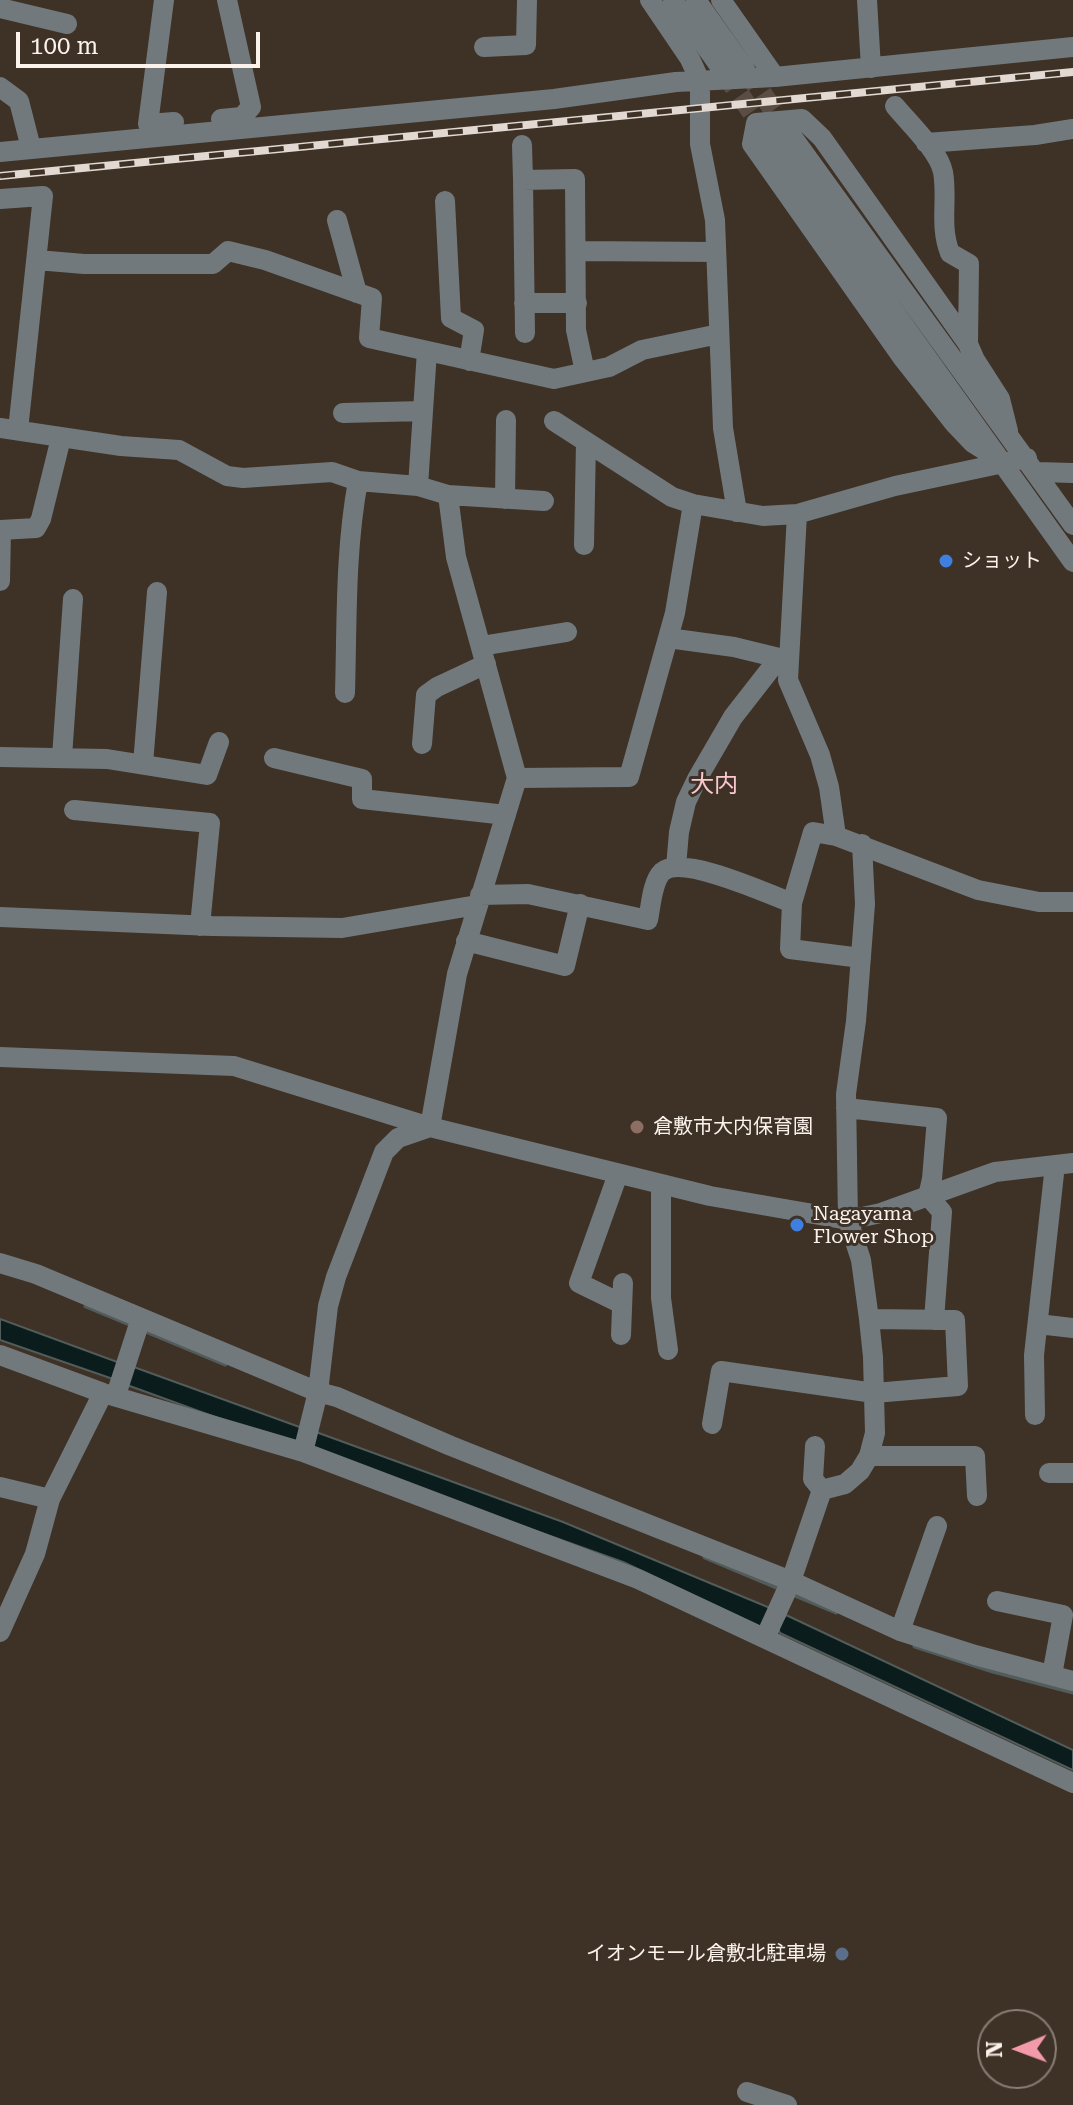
<!DOCTYPE html>
<html>
<head>
<meta charset="utf-8">
<style>
	body { margin:0 }
	#map { position:relative; width:1073px; height:2105px; overflow:hidden; background:#3e3126; font-family:"Roboto Serif",serif }
	canvas { display:block }
	.north { position:absolute; left:977px; top:2009px; width:80px; height:80px; box-sizing:border-box; background:#3e3126; border:2px solid #897e75; border-radius:50%; rotate:269deg; font-size:22px; font-weight:700; line-height:32px; text-align:center; color:#faf2eb }
	.north::after { content:''; display:block; margin:auto; width:28px; height:36px; background:#f39aaa; clip-path:polygon(50% 0,100% 100%,50% 72%,0 100%) }
	.scale { position:absolute; left:16px; top:32px; width:244px; height:36px; box-sizing:border-box; border:4px solid #faf2eb; border-top:0; padding-left:10px; font-size:24px; line-height:28px; white-space:nowrap; color:#faf2eb; -webkit-text-stroke:6px #3e3126; paint-order:stroke }
</style>
</head>
<body>
<div id="map">
<canvas width="1073" height="2105"></canvas>
<div class="north">N</div>
<div class="scale">100 m</div>
</div>
<script>
const ctx = document.querySelector('canvas').getContext('2d');
ctx.lineJoin = 'round';
function paint(path, color) {
  ctx.fillStyle = color;
  ctx.fill(path, 'evenodd');
}
function strokePath(path, color, width, dash) {
  ctx.strokeStyle = color;
  ctx.lineWidth = width;
  ctx.lineCap = dash ? 'butt' : 'round';
  ctx.setLineDash(dash || []);
  ctx.stroke(path);
}
function drawText(font, color, halo, rows, align = 'center') {
  ctx.font = font + ' "Roboto Serif","Noto Sans JP",serif';
  ctx.lineWidth = 6;
  ctx.setLineDash([]);
  ctx.textBaseline = 'middle';
  ctx.strokeStyle = halo;
  ctx.fillStyle = color;
  for (const [text, x, y, turn = 0] of rows) {
    ctx.save();
    ctx.translate(x, y);
    ctx.rotate((+turn || 0) * Math.PI / 180);
    ctx.textAlign = isNaN(turn) ? turn : align;
    if (halo) ctx.strokeText(text, 0, 0);
    ctx.fillText(text, 0, 0);
    ctx.restore();
  }
}
const water = new Path2D(`
	M0,1319L120,1363L113,1379L0,1340Z
	M131,1366L305,1429L295,1446L127,1385Z
	M316,1432L563,1522L770,1608L761,1627L623,1562L315,1452L312,1446Z
	M786,1615L1073,1750V1770L780,1633L778,1628Z`);
const stream = new Path2D(`
	M86,1306L132,1325
	M141,1329L225,1364
	M705,1557L781,1589
	M790,1593L836,1612
	M915,1646L993,1671L1073,1692`);
const minorTunnel = new Path2D(`
	M745,69L786,128
	M723,71L765,131`);
const minor = new Path2D(`
	M164,0L148,124L174,122
	M650,0L690,59L700,81V144L715,220L723,428L737,512
	M673,0L723,71
	M696,0L745,69
	M721,0L775,77
	M867,0L871,68
	M0,8L67,24
	M484,47L526,45L527,0
	M0,87L19,101L31,148
	M895,106C908,122 939,151 943,172C948,200 939,225 950,253L969,264L968,344
	M221,119L242,117L251,107L227,0
	M786,128L1073,525
	M765,131L1073,562
	M926,143L1035,135L1073,129
	M522,145L523,180
	M0,152L554,99L676,82L775,77L1073,47
	M0,199L43,196L18,430
	M445,201L451,318L474,330L469,361
	M337,220L357,293
	M578,251L716,252
	M37,260L84,264H213L228,251L265,260L372,298L369,338L554,379L609,367L642,350L719,334
	M524,303H577
	M525,333L523,180L575,179L576,330L585,372
	M343,413L423,411
	M554,421L672,497L693,504
	M0,428L121,446L179,450L227,476L243,478L332,472L358,481L418,486L448,495L544,501
	M1005,463L973,443L954,423L902,357L752,144L756,123L802,119L822,138L968,344L975,360L1000,399L1008,431
	M1037,472L1073,473
	M418,486L427,351
	M505,499L506,420
	M797,514L788,680L820,755L829,787L836,836L978,890L1039,902H1073
	M0,530L36,528L41,519L61,438
	M584,545L586,442
	M0,581L1,530
	M668,638L734,647L779,658L789,657
	M481,646L567,632
	M345,693C347,622 345,551 358,481
	M422,744L426,695L437,687L486,664
	M0,757L107,759L207,775L219,742
	M62,757L73,599
	M274,758L362,779V799L506,815
	M143,764L157,592
	M517,778L629,777L675,613L693,504L763,516L797,514L895,486L1027,458
	M74,810L210,823L200,926
	M836,836L813,832L792,903L790,949L861,958
	M676,867L679,832L686,802L697,779L733,717L779,658
	M480,895L528,894L648,920C651,906 652,882 662,872C682,854 768,894 792,903
	M0,917L212,926L342,928L477,905
	M466,941L565,966L580,904
	M0,1057L234,1066L430,1127L710,1196L848,1220L881,1213L995,1172L1073,1163
	M846,1108L937,1118L932,1179L928,1196L942,1212L934,1320
	M430,1127L457,974L517,778L456,557L448,495
	M618,1174L579,1283L622,1304
	M661,1185V1298L668,1350
	M0,1263L36,1274L318,1392L337,1397L451,1446L791,1581L900,1631L975,1655L1073,1681
	M1038,1324L1073,1328
	M621,1335L623,1283
	M0,1355L103,1393L303,1452L638,1579L1073,1783
	M116,1395L141,1318
	M1035,1415L1034,1355L1055,1165
	M712,1424L721,1371L874,1393L958,1386L955,1320L869,1319
	M815,1446L813,1479L822,1490
	M303,1452L318,1392L328,1306L336,1277L384,1152L398,1138L430,1127
	M869,1456H975L977,1496
	M1049,1473H1073
	M0,1487L50,1499
	M997,1601L1063,1615L1052,1675
	M900,1631L937,1526
	M0,1632L35,1554L50,1499L103,1393
	M765,1638L791,1581L822,1490L845,1484L860,1471L869,1456L875,1433L873,1357L869,1319L861,1260L848,1220L846,1094L856,1021L865,904L862,844
	M747,2092L787,2105`);
const rail = new Path2D(`
	M0,176L1073,72`);
const markers = [
	[946,561,8,"#3f7fe0"],
	[637,1127,8,"#8d6e63"],
	[797,1225,8,"#3f7fe0"],
	[842,1954,8,"#5c6f8a"]
];
const poiNames = [
	["ショット",962,561],
	["倉敷市大内保育園",653,1127],
	["Nagayama",813,1214],
	["Flower Shop",813,1237],
	["イオンモール倉敷北駐車場",826,1954,"right"]
];
const quarterNames = [
	["大内",714,785]
];
paint(water, '#0a1c1c');
strokePath(water, '#525c5a', 2);
strokePath(stream, '#525c5a', 5);
strokePath(minorTunnel, '#5a4e44', 20, [20, 10]);
strokePath(minor, '#71797d', 20);
strokePath(rail, '#e2d9d2', 8);
strokePath(rail, '#3e3126', 5, [15]);
for (const [x, y, r, color] of markers) {
  const dot = new Path2D();
  dot.arc(x, y, r, 0, 2 * Math.PI);
  ctx.fillStyle = color;
  ctx.fill(dot);
  strokePath(dot, '#3e3126', 3);
}
drawText('20px', '#faf2eb', '#3e3126', poiNames, 'left');
drawText('24px', '#fbc7cf', '#3e3126', quarterNames);
</script>
</body>
</html>
